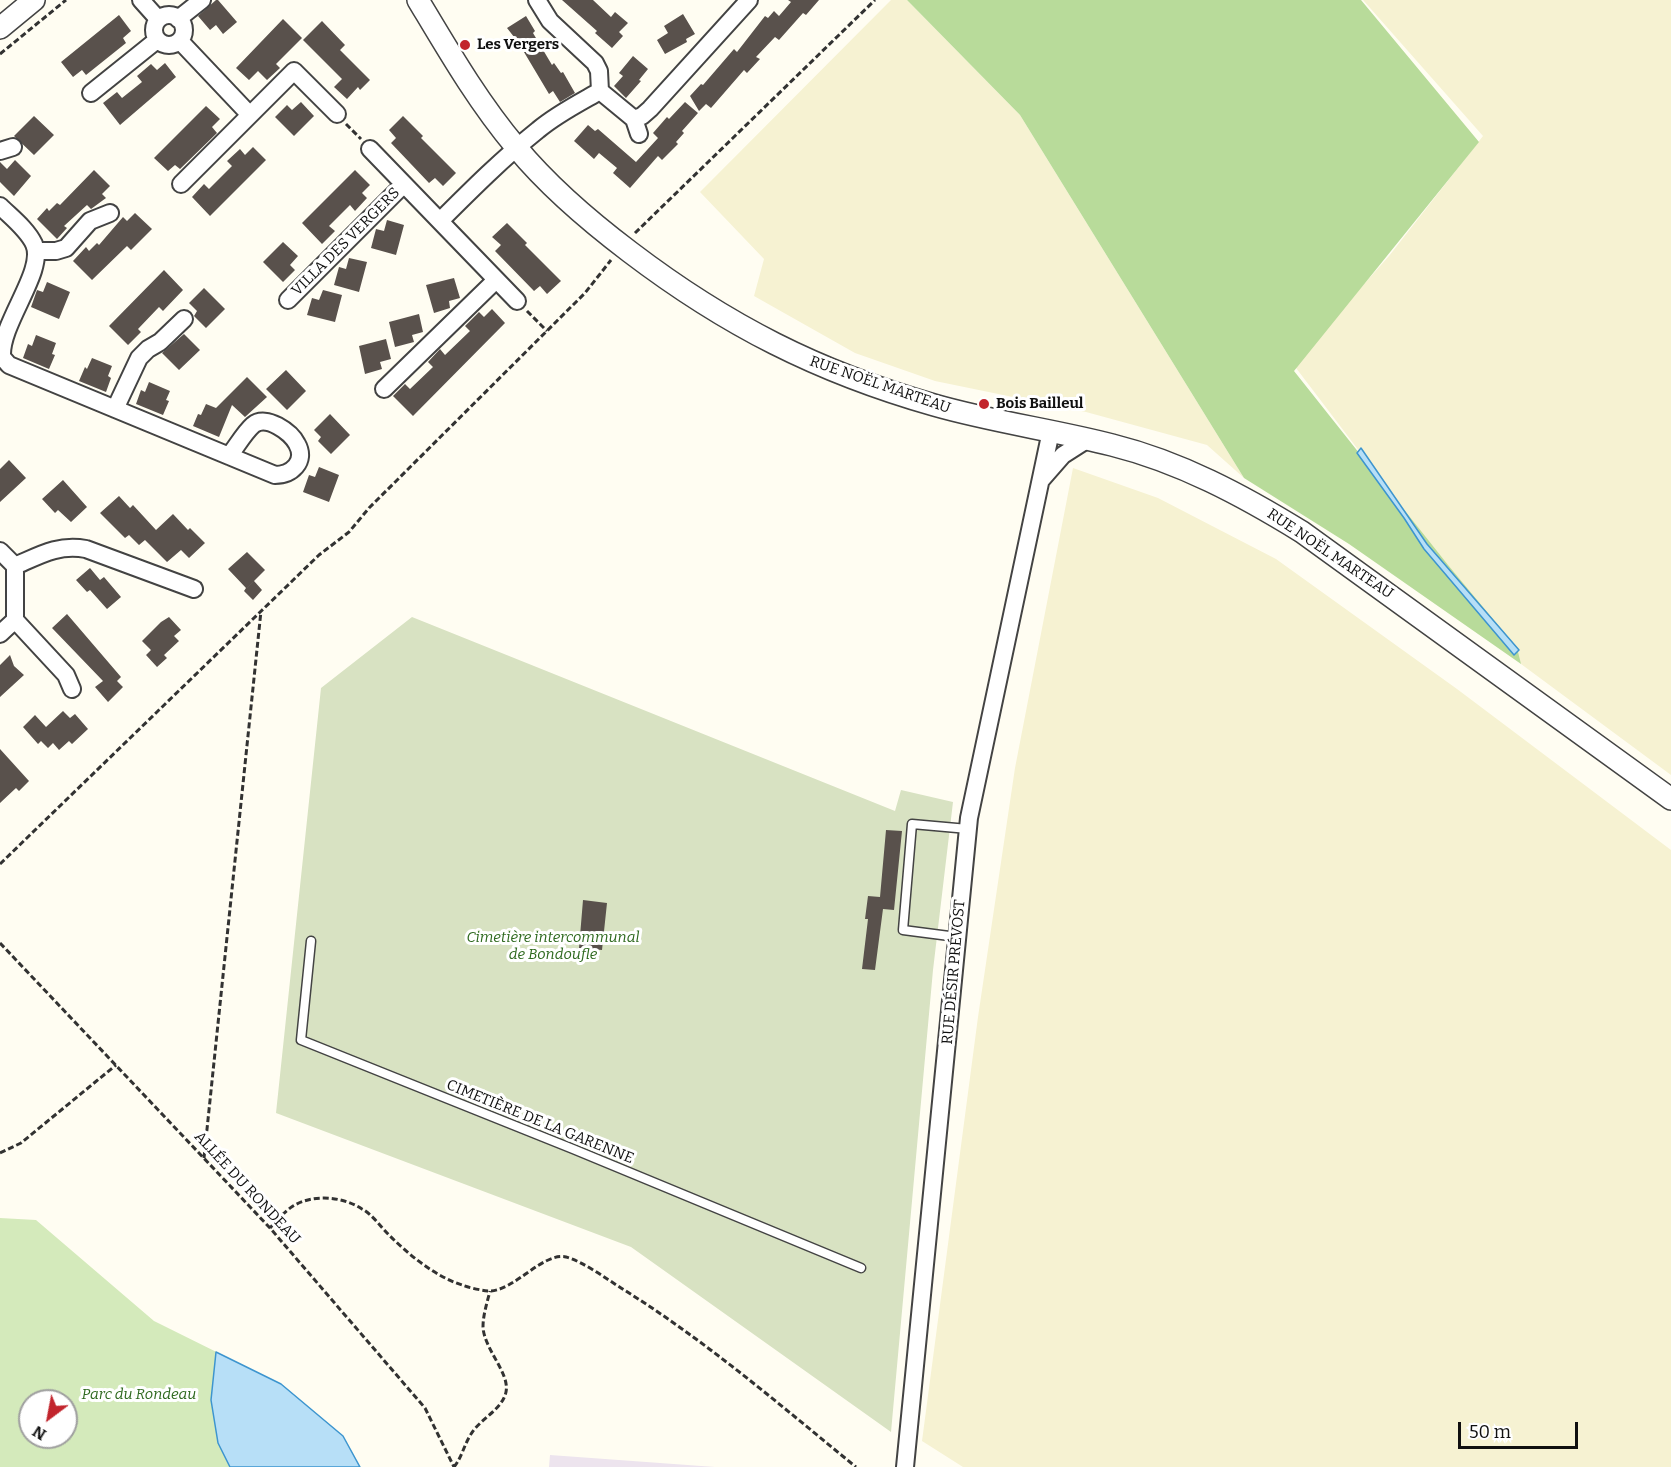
<!DOCTYPE html>
<html>
<head>
<meta charset="utf-8">
<style>
	body { margin:0 }
	#map { position:relative; width:1671px; height:1467px; overflow:hidden; background:#fffdf2; font-family:Bitter,serif }
	canvas { display:block }
	.north { position:absolute; left:18px; top:1389px; width:60px; height:60px; box-sizing:border-box; background:#fff; border:2px solid #9f9f9f; border-radius:50%; rotate:212deg; font-size:16px; font-weight:700; line-height:24px; text-align:center; color:#101010 }
	.north::after { content:''; display:block; margin:auto; width:21px; height:27px; background:#c2252d; clip-path:polygon(50% 0,100% 100%,50% 72%,0 100%) }
	.scale { position:absolute; left:1458px; top:1422px; width:120px; height:27px; box-sizing:border-box; border:3px solid #101010; border-top:0; padding-left:8px; font-size:18px; line-height:21px; white-space:nowrap; color:#101010; -webkit-text-stroke:4px #fff; paint-order:stroke }
</style>
</head>
<body>
<div id="map">
<canvas width="1671" height="1467"></canvas>
<div class="north">N</div>
<div class="scale">50 m</div>
</div>
<script>
const ctx = document.querySelector('canvas').getContext('2d');
ctx.lineJoin = 'round';
function paint(path, color) {
  ctx.fillStyle = color;
  ctx.fill(path, 'evenodd');
}
function strokePath(path, color, width, dash) {
  ctx.strokeStyle = color;
  ctx.lineWidth = width;
  ctx.lineCap = dash ? 'butt' : 'round';
  ctx.setLineDash(dash || []);
  ctx.stroke(path);
}
function drawText(font, color, halo, rows, align = 'center') {
  ctx.font = font + ' Bitter,serif';
  ctx.lineWidth = 6;
  ctx.setLineDash([]);
  ctx.textBaseline = 'middle';
  ctx.strokeStyle = halo;
  ctx.fillStyle = color;
  for (const [text, x, y, turn = 0] of rows) {
    ctx.save();
    ctx.translate(x, y);
    ctx.rotate((+turn || 0) * Math.PI / 180);
    ctx.textAlign = isNaN(turn) ? turn : align;
    if (halo) ctx.strokeText(text, 0, 0);
    ctx.fillText(text, 0, 0);
    ctx.restore();
  }
}
const industrial = new Path2D(`
	M550,1455L715,1467H549Z`);
const farmland = new Path2D(`
	M891,0H907L1020,115L1244,478L1207,445L1086,412L935,381L855,353L754,296L764,259L700,192Z
	M1363,0H1671V775L1521,664L1293,364L1389,256L1483,136Z
	M1073,468L1158,498L1276,559L1457,689L1671,850V1467H963L922,1441L978,1017L1015,768Z`);
const green = new Path2D(`
	M0,1218L36,1220L154,1321L281,1384L343,1436L360,1467H0ZM30,1401H66V1437H30Z`);
const forest = new Path2D(`
	M907,0H1361L1479,142L1294,371L1448,565L1517,648L1521,664L1349,544L1244,478L1020,115Z`);
const cemetery = new Path2D(`
	M412,617L895,811L901,790L953,802L933,970L891,1432L631,1247L276,1113L321,688Z`);
const water = new Path2D(`
	M1361,448L1427,544L1519,650L1514,655L1424,549L1404,518L1357,453Z
	M216,1352L281,1384L343,1436L360,1467H230L218,1443L211,1400Z`);
const building = new Path2D(`
	M216,0H218L237,22L223,34L216,25L210,30L198,16Z
	M562,0H593L611,17L615,12L628,23L619,32L623,36L612,48L595,33L597,31Z
	M788,0H819L806,15L803,13L779,40L775,37L756,57L760,59L747,73L744,70L711,108L706,104L699,111L690,96L701,84L703,85L734,49L737,52L765,16L768,18L774,11L779,16L791,2Z
	M683,14L695,34L686,39L687,42L665,54L657,40L668,33L664,26Z
	M119,15L131,31L123,38L126,43L86,75L82,70L73,77L61,62Z
	M526,16L535,31L533,33L552,65L554,63L561,73L563,72L575,93L560,102L553,91L549,94L518,42L507,28Z
	M283,19L302,38L276,64L280,68L267,80L258,71L249,80L236,68Z
	M322,21L345,45L340,50L370,80L360,90L358,87L347,99L334,87L342,79L303,40Z
	M633,56L648,69L639,80L641,81L626,98L614,86L623,76L619,73Z
	M165,63L176,77L120,125L103,103L117,92L122,98L142,82L137,76L151,64L157,70Z
	M301,102L314,116L294,136L275,117L287,105L292,110Z
	M685,102L698,113L682,131L684,133L676,142L678,144L662,160L658,156L630,188L613,173L617,168L599,153L594,159L574,141L588,125L595,131L598,129L636,162L658,138L653,133L667,117L669,119Z
	M206,106L220,119L212,127L217,133L180,169L175,165L168,171L154,158Z
	M34,116L54,135L34,155L14,136Z
	M403,116L423,136L421,138L456,173L443,186L435,178L429,183L391,143L396,138L389,130Z
	M253,147L266,160L210,216L192,197L204,184L209,189L232,166L227,161L240,149L245,155Z
	M15,160L31,176L14,196L0,182V162L7,169Z
	M94,170L110,186L102,194L106,198L91,209L87,205L64,226L67,228L57,239L37,219L47,208L49,211L57,203L60,205Z
	M355,170L370,185L362,193L367,198L355,211L350,205L329,226L335,231L322,244L302,223Z
	M135,213L152,229L131,250L127,246L92,280L73,261L86,247L89,251L97,243L99,245L123,217L127,221Z
	M387,220L404,225L396,255L371,248L376,229L384,231Z
	M507,223L527,243L525,245L561,281L547,294L540,286L534,291L495,251L501,245L492,237Z
	M283,242L298,256L290,265L295,270L283,282L263,262Z
	M349,258L367,262L359,292L334,285L339,267L346,269Z
	M164,270L183,290L163,311L159,307L138,329L141,332L128,345L109,326Z
	M454,278L460,298L449,301L450,308L434,313L426,285Z
	M47,282L70,292L59,319L31,307L37,290L43,292Z
	M204,288L225,309L206,328L194,316L197,311L189,303Z
	M323,290L342,295L335,322L307,315L312,298L319,300Z
	M492,309L505,323L413,416L393,396L405,384L410,389L433,367L428,362L440,349L445,355L470,331L465,326L479,312L484,317Z
	M419,314L423,332L412,335L414,342L395,347L389,322Z
	M184,334L200,350L179,370L162,353Z
	M36,335L56,343L52,354L55,355L49,369L23,358L28,344L32,346Z
	M386,339L391,359L380,362L382,369L365,374L359,346Z
	M92,358L112,366L108,376L111,378L106,392L79,381L85,367L87,369Z
	M286,370L306,391L287,410L266,389Z
	M247,377L267,397L245,417L232,405L219,437L193,426L198,414L201,415L206,404L216,408Z
	M149,382L170,391L166,400L169,401L163,415L136,404L141,390L145,392Z
	M330,414L350,435L331,454L318,441L321,437L314,430Z
	M9,460L26,478L0,502V469Z
	M319,467L339,475L329,502L303,492L309,475L315,477Z
	M63,480L87,507L71,522L58,510L55,513L42,499Z
	M119,496L130,508L133,505L156,530L173,514L188,530L190,528L205,543L189,558L181,550L167,562L145,540L139,545L129,535L125,538L100,513Z
	M247,552L265,570L247,588L254,581L262,590L253,600L244,591L246,588L228,569Z
	M90,568L100,580L104,577L121,597L107,609L90,590L87,592L76,580Z
	M67,614L121,677L117,681L123,687L108,702L95,687L103,681L52,628Z
	M169,617L181,630L174,636L179,641L164,655L167,658L157,667L146,655L151,650L142,641L161,622Z
	M10,655L14,666L24,675L0,697V665Z
	M63,711L70,718L75,714L88,729L72,744L69,741L59,750L53,743L48,748L41,741L38,744L23,727L35,715L46,727Z
	M0,749L29,781L19,791L16,788L0,803Z
	M886,830L902,831L894,910L883,909L875,970L862,969L868,919H865L868,896L880,897Z
	M583,900L607,903L602,950L579,948Z`);
const path = new Path2D(`
	M0,54L66,0
	M346,124L361,139
	M635,233L875,0
	M527,311L547,331
	M0,864L319,555L349,532L369,508L585,293L611,260
	M0,943L270,1228L425,1408L454,1467
	M0,1153L21,1143L116,1065
	M204,1158L261,611
	M270,1228C277,1220 284,1212 293,1206C313,1194 342,1196 362,1209C372,1214 380,1226 388,1234C408,1254 434,1276 462,1285C470,1288 480,1290 488,1291C514,1292 542,1252 566,1257C582,1261 607,1279 621,1288C705,1340 780,1405 856,1467
	M454,1467C462,1457 464,1445 471,1434C480,1419 502,1410 506,1392C510,1373 484,1349 483,1327C483,1315 487,1303 490,1291`);
const service = new Path2D(`
	M957,937L903,930L912,824L968,829
	M311,941L301,1040L573,1149L861,1268`);
const minor = new Path2D(`
	M141,0L158,19
	M537,0L550,21L595,63L599,71L600,91L634,119L642,116L650,109L749,0
	M154 30a15 15 0 1 1 30 0a15 15 0 1 1-30 0Z
	M178,19L202,0
	M180,41L250,115
	M91,93L157,40
	M634,119L639,134
	M370,149L517,301
	M0,151L13,147
	M181,184L294,71L337,114
	M0,206C11,217 27,229 34,244C46,271 0,323 2,357L9,365L275,475C291,475 307,462 297,444C291,432 266,414 253,425C244,433 237,446 229,456
	M440,221C471,190 503,158 538,130C557,114 579,103 600,91
	M36,251H56L66,248L90,221L110,213
	M288,300L403,185
	M384,389L496,280
	M115,409L139,358L148,349L160,342L184,319
	M1042,479L1063,455L1088,439
	M0,551L15,566
	M15,620L66,675L72,689
	M0,634L15,620V566C40,555 58,544 86,549L194,589
	M905,1467L969,818L1051,431`);
const tertiary = new Path2D(`
	M418,0C448,50 478,102 516,147C549,187 589,221 630,252C726,325 818,372 934,405C993,422 1054,430 1112,445C1180,462 1242,495 1302,532L1671,799
	M0,28L34,0`);
const markers = [
	[465,45,6,"#c2252d"],
	[984,404,6,"#c2252d"]
];
const poiNames = [
	["Les Vergers",477,45],
	["Bois Bailleul",996,404]
];
const streetNames = [
	["VILLA DES VERGERS",346,242,-45],
	["RUE NOËL MARTEAU",880,385,19],
	["RUE NOËL MARTEAU",1330,554,34],
	["RUE DÉSIR PRÉVOST",954,972,-85],
	["CIMETIÈRE DE LA GARENNE",540,1122,22],
	["ALLÉE DU RONDEAU",247,1188,47]
];
const parkNames = [
	["Cimetière intercommunal",553,938],
	["de Bondoufle",553,955],
	["Parc du Rondeau",139,1395]
];
paint(industrial, '#ede4ee');
paint(farmland, '#f6f2d2');
paint(green, '#d4eabb');
paint(forest, '#b8db9a');
paint(cemetery, '#d8e2c2');
paint(water, '#b7dff7');
strokePath(water, '#3d95cf', 1.5);
paint(building, '#59514c');
strokePath(service, '#434343', 11);
strokePath(minor, '#434343', 20);
strokePath(tertiary, '#434343', 24);
strokePath(path, '#323232', 3, [6, 3]);
strokePath(service, '#fff', 8);
strokePath(minor, '#fff', 16);
strokePath(tertiary, '#fff', 21);
for (const [x, y, r, color] of markers) {
  const dot = new Path2D();
  dot.arc(x, y, r, 0, 2 * Math.PI);
  ctx.fillStyle = color;
  ctx.fill(dot);
  strokePath(dot, '#fff', 2);
}
drawText('bold 15px', '#101010', '#fff', poiNames, 'left');
drawText('15px', '#101010', '#fff', streetNames);
drawText('italic 15px', '#2e691e', '#fff', parkNames);
</script>
</body>
</html>
